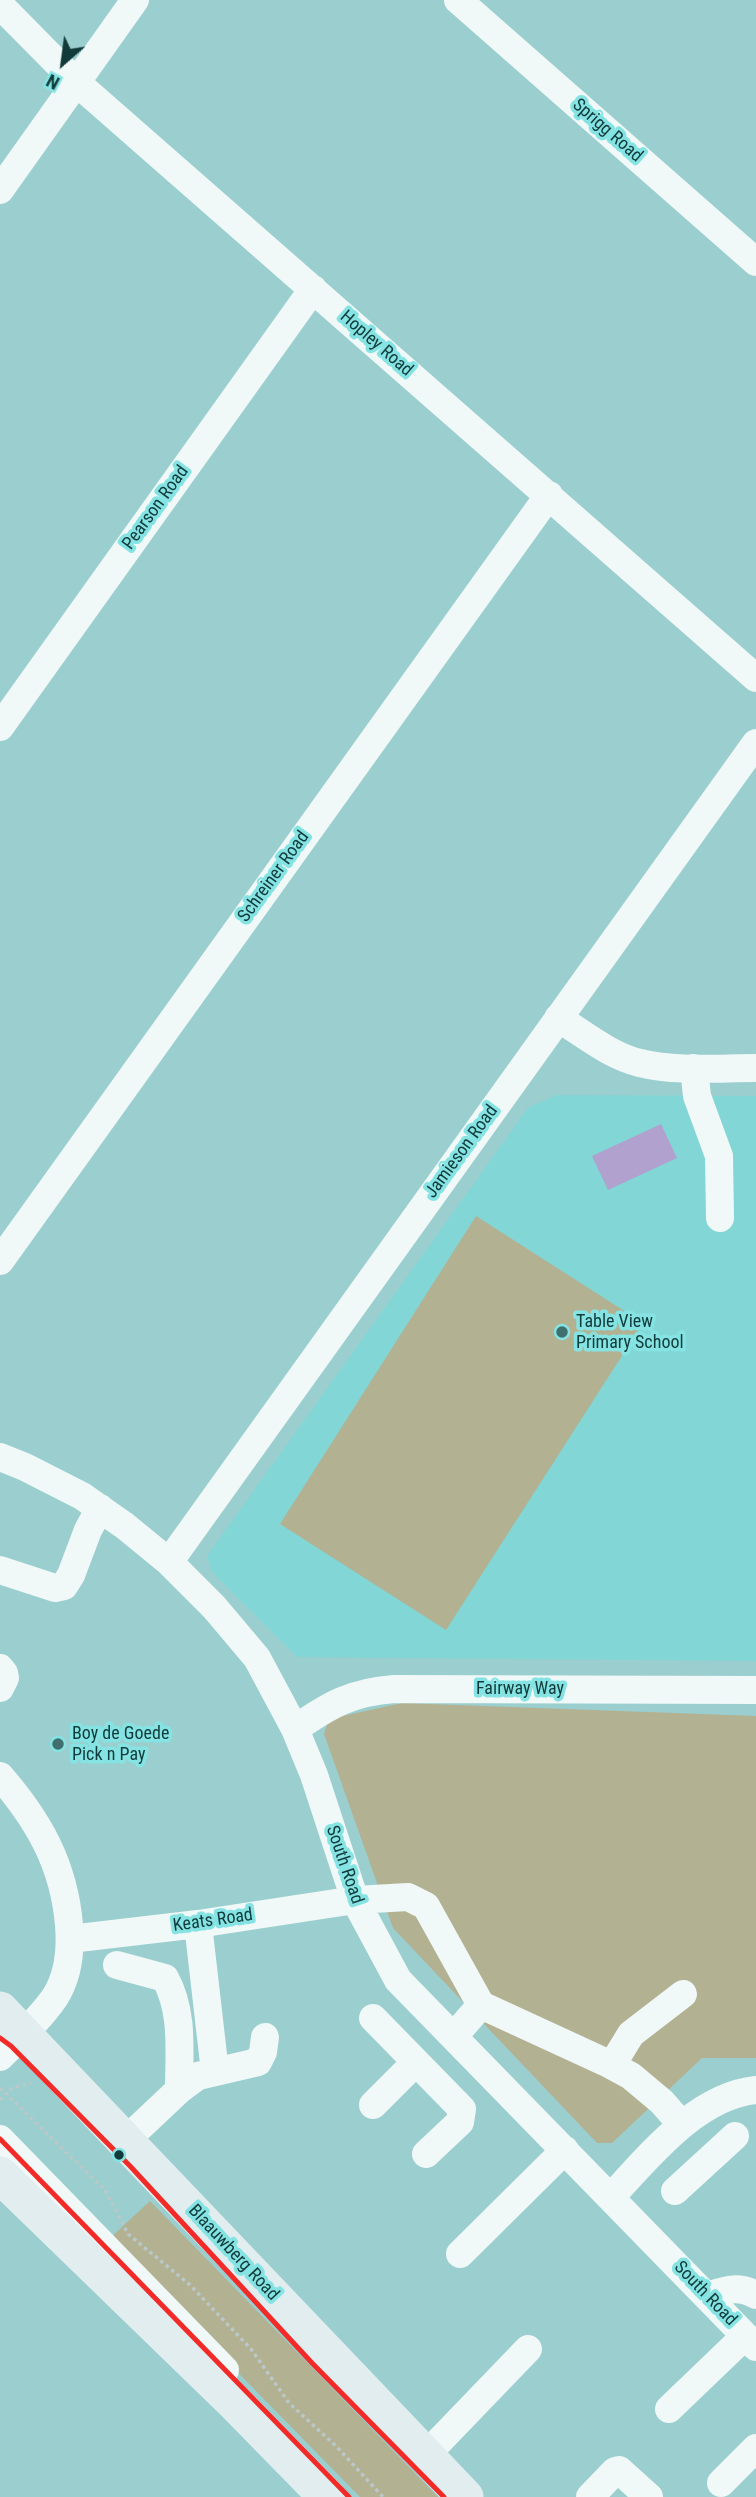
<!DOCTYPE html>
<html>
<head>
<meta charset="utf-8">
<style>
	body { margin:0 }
	#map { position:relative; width:756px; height:2497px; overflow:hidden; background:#9bcece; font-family:"Roboto Condensed",sans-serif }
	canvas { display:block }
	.north { position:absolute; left:28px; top:28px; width:70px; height:70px; -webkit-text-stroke:5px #85e4e3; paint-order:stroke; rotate:208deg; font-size:19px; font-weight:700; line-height:28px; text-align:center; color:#113b3a }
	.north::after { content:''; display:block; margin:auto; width:24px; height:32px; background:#113b3a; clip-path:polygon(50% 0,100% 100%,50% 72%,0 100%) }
</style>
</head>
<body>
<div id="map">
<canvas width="756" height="2497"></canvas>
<div class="north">N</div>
</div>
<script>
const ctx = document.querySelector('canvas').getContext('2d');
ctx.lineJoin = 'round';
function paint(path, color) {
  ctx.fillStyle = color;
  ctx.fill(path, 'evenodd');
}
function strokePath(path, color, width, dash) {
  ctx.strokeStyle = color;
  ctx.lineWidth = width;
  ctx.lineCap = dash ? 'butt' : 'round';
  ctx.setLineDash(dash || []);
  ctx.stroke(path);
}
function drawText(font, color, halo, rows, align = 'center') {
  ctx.font = font + ' "Roboto Condensed",sans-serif';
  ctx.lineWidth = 7;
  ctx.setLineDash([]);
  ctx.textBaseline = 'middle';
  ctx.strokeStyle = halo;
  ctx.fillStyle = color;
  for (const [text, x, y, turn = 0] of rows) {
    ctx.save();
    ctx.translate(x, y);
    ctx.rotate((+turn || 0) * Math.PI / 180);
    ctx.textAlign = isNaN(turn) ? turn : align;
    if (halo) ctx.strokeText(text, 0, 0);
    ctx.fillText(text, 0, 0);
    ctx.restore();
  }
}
const built = new Path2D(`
	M557,1095L756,1096V1661L297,1657L212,1572L207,1556L528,1108Z`);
const green = new Path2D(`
	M476,1216L643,1323L446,1630L280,1524Z
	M402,1703L756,1716V2058H702L612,2143H597L393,1928L324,1734L329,1719Z
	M150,2201L438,2497H360L108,2240Z`);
const water = new Path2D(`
	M661,1124L677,1158L608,1190L592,1156Z`);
const path = new Path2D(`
	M0,2088L105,2190L128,2234L190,2285L251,2349L289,2403L337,2447L383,2497
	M0,2100L12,2088L31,2083`);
const minor = new Path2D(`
	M458,0L756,262
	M0,5L76,82L756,678
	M0,190L135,0
	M0,727L313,289
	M558,1018C584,1034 610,1056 640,1063C677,1072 718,1068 756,1068
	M694,1068L697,1096L719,1156L720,1218
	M0,1261L549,495
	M0,1457L25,1467L82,1496L125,1526L169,1562L214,1607L257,1658L295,1729L314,1775L355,1900L398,1980L756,2347
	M169,1562L756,743
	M0,1570L55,1588L64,1586L71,1575L88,1530L100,1508
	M0,1668L4,1673L5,1678L0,1688
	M295,1729C329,1705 352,1692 394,1689L756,1690
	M0,1776C39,1821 64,1865 69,1925C71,1950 69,1975 55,1997C40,2019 19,2038 0,2057
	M198,1924L215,2072
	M70,1939L198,1924L355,1900L408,1897L426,1906L481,2005L454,2036
	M117,1965L165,1978C184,2012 179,2052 179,2090
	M481,2005L607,2063L631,2076L662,2102L682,2125
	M373,2018L462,2109L460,2122L426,2154
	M612,2065L631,2034L683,1994
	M373,2105L416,2062
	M0,2139L225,2370
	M126,2140L179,2090L198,2076L258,2062L263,2052L265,2037
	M675,2191L735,2136
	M611,2197C650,2155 697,2096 756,2090
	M460,2254L565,2150
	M707,2296C726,2290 738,2285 756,2295
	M669,2409L745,2336
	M425,2456L528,2349
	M721,2483L756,2448
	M590,2497L615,2471L619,2470L649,2497`);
const major = new Path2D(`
	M0,2010L465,2497
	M0,2175L236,2404L327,2497`);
const bus1 = new Path2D(`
	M0,2038L11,2046L130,2166L312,2363L444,2497
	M0,2139L349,2497`);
const markers = [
	[562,1332,7,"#416e6e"],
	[58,1744,7,"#416e6e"],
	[119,2155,6,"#113b3a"]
];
const streetNames = [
	["Sprigg Road",607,131,41],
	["Hopley Road",376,344,41],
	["Pearson Road",156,508,-54],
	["Schreiner Road",274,877,-54],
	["Jamieson Road",462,1152,-54],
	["Fairway Way",520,1689],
	["South Road",344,1865,71],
	["Keats Road",213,1921,-8],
	["Blaauwberg Road",233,2253,47],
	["South Road",705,2294,46]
];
const poiNames = [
	["Table View",576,1322],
	["Primary School",576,1343],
	["Boy de Goede",72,1734],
	["Pick n Pay",72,1755]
];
paint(built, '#82d6d5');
paint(green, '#b2b192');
paint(water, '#b0a1ce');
strokePath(path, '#b9c8c8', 3.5, [3.5, 3.5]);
strokePath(minor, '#f0f8f8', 28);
strokePath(major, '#e2edf0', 37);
strokePath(bus1, '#f22b29', 5);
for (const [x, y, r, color] of markers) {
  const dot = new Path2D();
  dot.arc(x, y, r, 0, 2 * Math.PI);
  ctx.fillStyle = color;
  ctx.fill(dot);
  strokePath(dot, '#85e4e3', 2.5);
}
drawText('18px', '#113b3a', '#85e4e3', streetNames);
drawText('18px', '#113b3a', '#85e4e3', poiNames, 'left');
</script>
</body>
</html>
